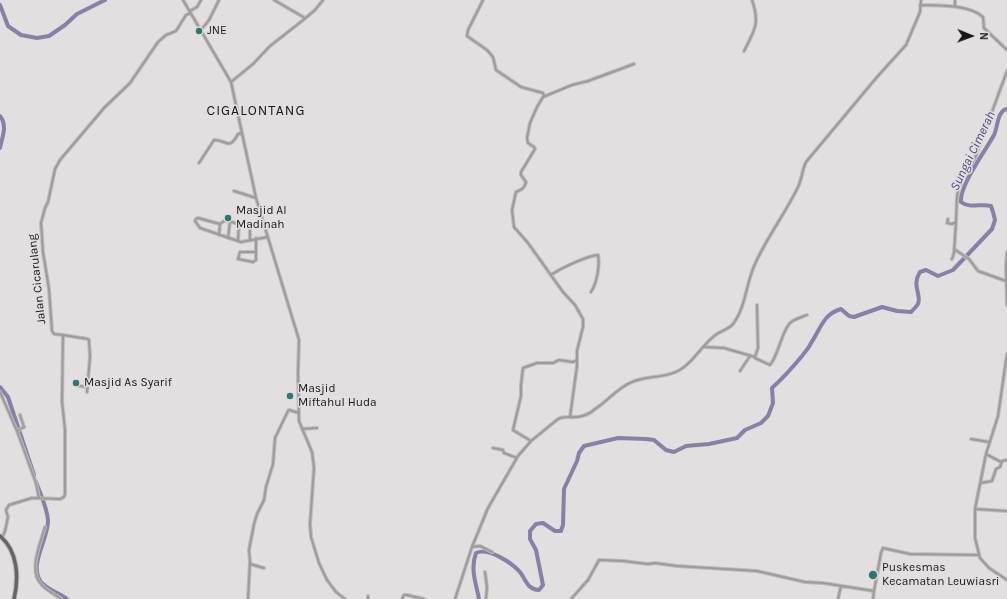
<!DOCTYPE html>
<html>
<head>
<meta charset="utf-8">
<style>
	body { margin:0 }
	#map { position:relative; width:1007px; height:599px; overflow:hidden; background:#e3dedf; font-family:Karla,sans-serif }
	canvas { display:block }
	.north { position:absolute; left:951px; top:16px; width:40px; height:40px; -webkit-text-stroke:3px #e3dedf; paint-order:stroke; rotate:91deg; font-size:11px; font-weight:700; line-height:16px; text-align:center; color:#191718 }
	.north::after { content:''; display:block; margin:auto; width:14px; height:18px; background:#191718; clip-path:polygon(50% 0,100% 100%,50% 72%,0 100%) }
</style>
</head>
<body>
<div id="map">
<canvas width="1007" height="599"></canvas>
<div class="north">N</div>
</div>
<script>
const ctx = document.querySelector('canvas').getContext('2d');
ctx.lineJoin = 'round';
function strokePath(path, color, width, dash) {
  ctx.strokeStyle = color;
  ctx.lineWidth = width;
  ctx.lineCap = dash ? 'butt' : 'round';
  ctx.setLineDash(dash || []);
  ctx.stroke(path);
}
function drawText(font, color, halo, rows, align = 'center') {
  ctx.font = font + ' Karla,sans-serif';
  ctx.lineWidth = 3;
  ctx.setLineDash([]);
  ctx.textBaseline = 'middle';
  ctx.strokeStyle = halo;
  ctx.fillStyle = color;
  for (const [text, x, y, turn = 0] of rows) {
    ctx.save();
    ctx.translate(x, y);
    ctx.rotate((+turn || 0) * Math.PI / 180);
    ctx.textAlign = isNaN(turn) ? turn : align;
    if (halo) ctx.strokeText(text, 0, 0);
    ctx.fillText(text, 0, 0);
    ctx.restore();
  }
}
const river = new Path2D(`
	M0,5L8,26L21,35L37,38L49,36L65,25L77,14L105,0
	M0,116C8,126 2,137 0,148
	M0,387L8,397L34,475
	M36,482C40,493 47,507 48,520C49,538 28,565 41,582C48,590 59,593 67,599
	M479,599C476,583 470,569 476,553C488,547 512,563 520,572C526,580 528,590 539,590L543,585L536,550L530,539V531L536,524L543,523L555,531H561L563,525L564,489L577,461L579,453L584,446L618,438L646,439L654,440L666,450L674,452L686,446L709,444L737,438L745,430L761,423L768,416L773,403L772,388C783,378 793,367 802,356C805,352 809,348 811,343C820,330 823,314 841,309L849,316L854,317L882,307L897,311L911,312C913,310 916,307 918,304C922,294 911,286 920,272L926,270L938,276L953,270L992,229L995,220L993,212L991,206C981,203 970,209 961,202C959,186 986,150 994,135C998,127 997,111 1007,109`);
const street = new Path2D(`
	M183,0L231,82L256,198L299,340L298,373L299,421L312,452L314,468L310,524L311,537L319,563L327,580L336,592L345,599
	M274,0L305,18
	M483,0L468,30L467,36L487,50L493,57L496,70L521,87L543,93L544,96
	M955,0V6
	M920,5C939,6 968,4 983,17L984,28L1007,50
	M190,11L197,7L201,0
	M201,30L209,20L219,0
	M744,51C755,30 760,23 752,0
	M231,82L253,64L270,46L302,21L315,10L323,0
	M199,163L214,140C227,140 229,151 238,134L242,133
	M234,191L256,198
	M948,219L947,223L952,224L956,222L957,196L959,187L975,158L1007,71
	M230,221L239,225L238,240
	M250,230V240
	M219,235L220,224
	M228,238L230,221H224L220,224L198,218L196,219L195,221L200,228L241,242L268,237
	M256,238V260L253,262L238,259L240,252H256
	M954,249L969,259L978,271L1006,281
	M1007,252L1006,267L1007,305
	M952,259L954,253L956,222
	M551,275C561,268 587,256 598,255C600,265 597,283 591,292
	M63,335L88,339L89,340L90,357L87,392
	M705,347L724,348L755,357L758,348L757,305
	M1007,354L998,416L986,454L975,509V538L980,558L989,568L1007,580
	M755,358L770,365C779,354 781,333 790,323C794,319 802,317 807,315
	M740,371L750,356
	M79,386L87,387
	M0,392L17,431
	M20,415L24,427L17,431L36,483L39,498
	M570,417L577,366V351L583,327V319L575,305L563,292L528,243L514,227L512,210L516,192C521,190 525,188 526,182L521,175V172L535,149L534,147L528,143L527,138L530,123L537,107L543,97L572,85L588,81L634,64
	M302,429L317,428
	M971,439L989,442
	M531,441L513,430L521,396V385L523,368L537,363H553L559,360L573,362L577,360
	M493,448L503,450L504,453L517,458
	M986,454L1001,462
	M981,483L992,481L996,469L1000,467L1002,461L1007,460
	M975,509L1007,511
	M45,527C41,542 28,570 41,584C46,590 54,594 61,599
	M2,538L5,531L8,517L6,510L9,505L32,498L60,499L64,497L65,494V430L62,401L63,335L54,334L52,331L49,289L43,252L41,223L45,208L48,202L55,169L60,160L104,108L130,83L158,42L166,35L176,31L186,15L191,13
	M472,547L480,546L492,552
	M250,564L264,568
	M485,572L487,587L486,599
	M874,591L881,553L883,548L910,554L978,555
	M248,599L250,561L249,550L254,524L257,514L264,500L266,487L273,464L275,438L288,411L289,410L299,413
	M368,599V596
	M402,599L404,595H407L424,599
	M455,599L472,547L488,508L518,456L531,441L558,419C566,415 574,419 582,416C586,415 592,412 595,409C608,401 617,388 632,382C648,375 669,379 684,367C695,359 702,346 713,337C719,331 728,330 733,324C746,307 746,283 755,264C767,237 785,214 798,187C802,179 802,170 806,162L877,77L906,45L920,12L921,0
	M571,599L588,580L599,560L623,561L648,564L655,563L677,566L757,571L805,582L823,583L874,591L873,599
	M838,599L841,586`);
const primary = new Path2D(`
	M0,536C18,551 19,578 14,599`);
const markers = [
	[199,31,4,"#2f7770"],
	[228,218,4,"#2f7770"],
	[76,383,4,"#2f7770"],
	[290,396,4,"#2f7770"],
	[873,575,5,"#2f7770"]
];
const poiNames = [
	["JNE",207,31],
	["Masjid Al",236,211],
	["Madinah",236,225],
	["Masjid As Syarif",84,383],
	["Masjid",298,389],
	["Miftahul Huda",298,403],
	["Puskesmas",882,568],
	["Kecamatan Leuwiasri",882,582]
];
const streetNames = [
	["Jalan Cicarulang",37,279,-96]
];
const waterNames = [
	["Sungai Cimerah",973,151,-64]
];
const quarterNames = [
	["CIGALONTANG",256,111]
];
strokePath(river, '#8781a8', 4);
strokePath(street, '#bfbabb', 4);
strokePath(primary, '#bfbabb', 5.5);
strokePath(street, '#9e9c9b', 2);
strokePath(primary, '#686463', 3.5);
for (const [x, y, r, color] of markers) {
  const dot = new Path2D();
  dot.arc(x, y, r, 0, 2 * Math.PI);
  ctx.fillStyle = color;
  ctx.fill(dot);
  strokePath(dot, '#e3dedf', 1.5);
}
drawText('12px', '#191718', '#e3dedf', poiNames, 'left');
drawText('12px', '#191718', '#e3dedf', streetNames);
drawText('italic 13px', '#53487f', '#e3dedf', waterNames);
ctx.letterSpacing = '1px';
drawText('14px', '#191718', '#e3dedf', quarterNames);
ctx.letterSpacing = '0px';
</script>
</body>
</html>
